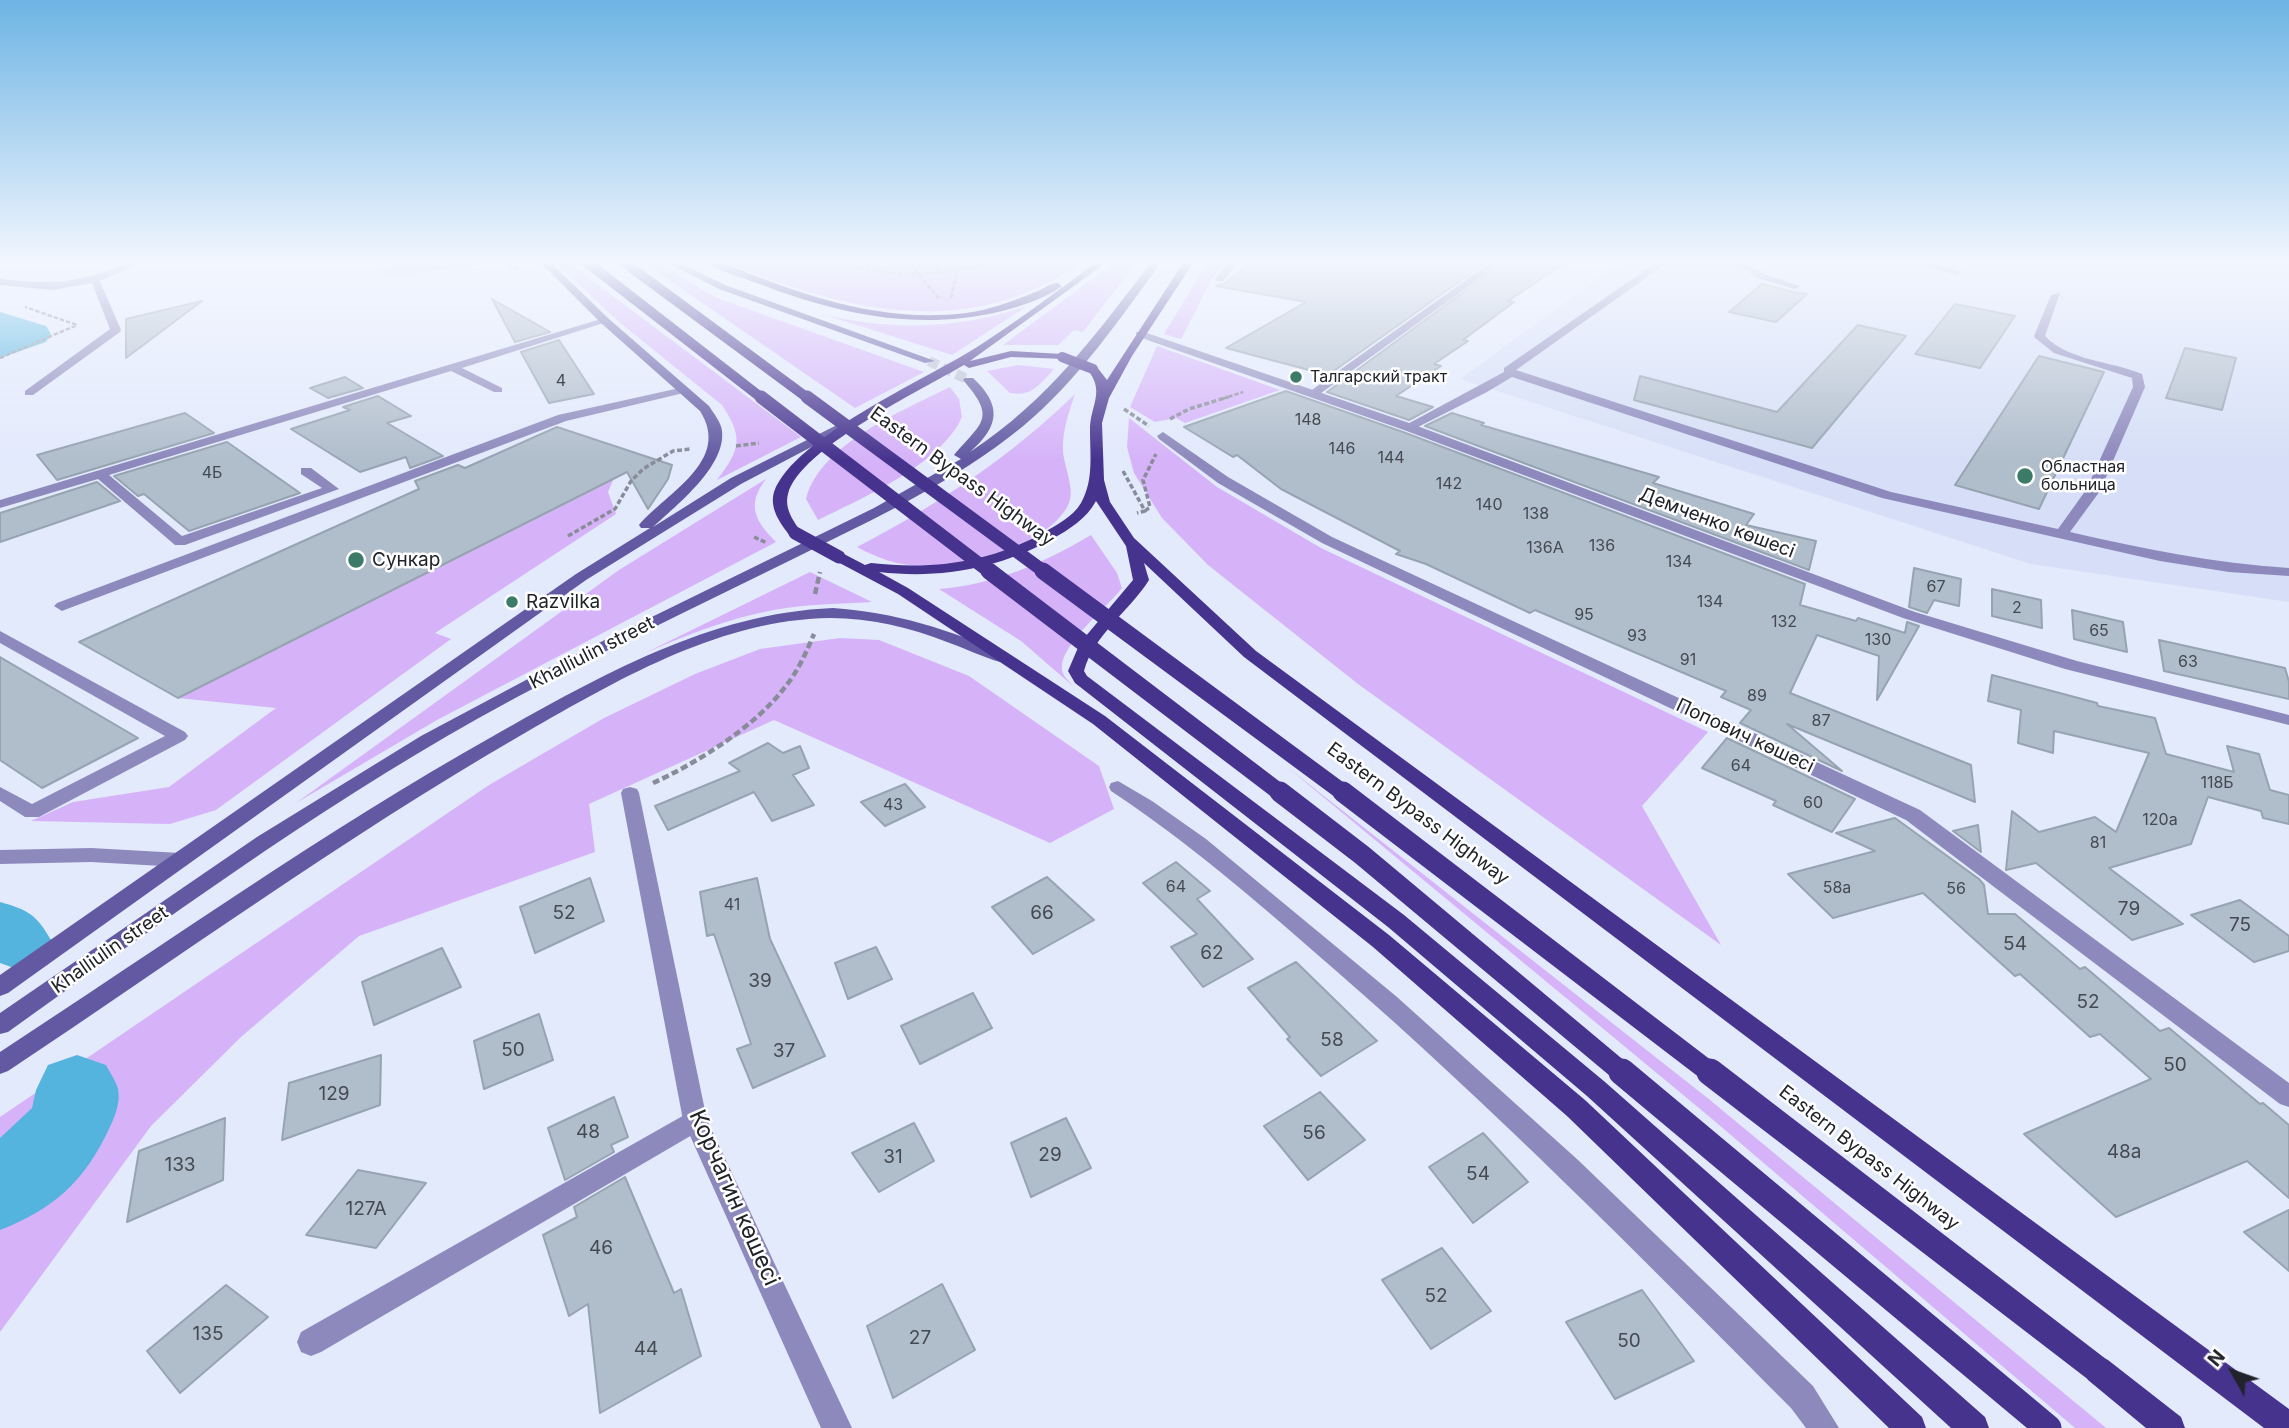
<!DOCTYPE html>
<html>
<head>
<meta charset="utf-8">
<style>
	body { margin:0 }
	#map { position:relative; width:2289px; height:1428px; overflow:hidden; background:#e3eafc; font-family:Inter,sans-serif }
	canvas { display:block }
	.north { position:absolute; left:2198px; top:1337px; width:70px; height:70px; -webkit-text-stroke:5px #fff; paint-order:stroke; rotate:310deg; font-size:19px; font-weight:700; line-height:28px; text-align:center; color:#21232a }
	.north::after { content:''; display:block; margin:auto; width:24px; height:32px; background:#21232a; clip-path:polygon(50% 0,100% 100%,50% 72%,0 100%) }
</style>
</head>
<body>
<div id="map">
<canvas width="2289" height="1428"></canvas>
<div class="north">N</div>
</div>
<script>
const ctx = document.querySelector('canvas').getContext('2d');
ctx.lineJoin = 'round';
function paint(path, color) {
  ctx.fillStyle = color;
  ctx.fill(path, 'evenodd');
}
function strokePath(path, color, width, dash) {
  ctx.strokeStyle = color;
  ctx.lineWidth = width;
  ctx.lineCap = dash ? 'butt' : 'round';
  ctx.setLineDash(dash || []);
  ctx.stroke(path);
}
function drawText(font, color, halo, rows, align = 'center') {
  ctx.font = font + ' Inter,sans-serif';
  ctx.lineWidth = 5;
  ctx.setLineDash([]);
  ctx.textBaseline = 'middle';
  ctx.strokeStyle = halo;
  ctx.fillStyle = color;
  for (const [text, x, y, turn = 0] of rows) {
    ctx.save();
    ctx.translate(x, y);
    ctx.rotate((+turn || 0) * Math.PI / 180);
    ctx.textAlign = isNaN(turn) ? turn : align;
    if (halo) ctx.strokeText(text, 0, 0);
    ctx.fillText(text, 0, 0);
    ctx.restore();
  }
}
const built = new Path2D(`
	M1624,260H2289V602L2031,564L1460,379Z`);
const green = new Path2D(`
	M384,260H496L498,262L403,275L371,272L394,266Z
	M553,260H565L801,437L717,480C740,450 744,438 722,405L619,322Z
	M640,260H653L717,298L924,372L855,408Z
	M719,260H1087C964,344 847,311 719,260Z
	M1118,260H1138L1083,332L1074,330L1058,345H1003Z
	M1209,260H1227L1212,279L1181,339L1164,334Z
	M1027,306L952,355L825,315C894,331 959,329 1027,306Z
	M1157,346L1280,390L1185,423L1176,418L1155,422L1130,407Z
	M1018,365L1054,369C1040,384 1032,397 1010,393L987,371Z
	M950,387L959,399L962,417C941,464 863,498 818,520L806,499C820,444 902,411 950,387Z
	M1075,394C1069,412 1062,431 1063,451C1064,466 1075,489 1069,503C1051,545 964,566 923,566C899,566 877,558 857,547C939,504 1009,458 1075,394Z
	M1129,418L1217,487L1321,548L1708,732L1642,806L1721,945L1358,684L1208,565L1162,518L1134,473L1127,447Z
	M614,478L608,492L616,514L435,633L451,639L216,810L170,824L31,821L73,802L169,787L276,708L178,698Z
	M766,479C746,505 755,521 776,542L437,720L296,803L619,570Z
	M1091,535L1117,573L1122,588C1108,607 1054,649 1063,673C1064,677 1070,682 1073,686L1021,641L939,589C996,584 1042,564 1091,535Z
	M810,572L872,602C840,604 806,604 774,610C729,618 687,635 645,653Z
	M840,638L879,640L969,676L1099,766L1114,809L1050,843L774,720L589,804L595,852L359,936L241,1037L151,1126L0,1332V1117L489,785L604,718L695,674L760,649Z
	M1287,767L1710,1100L2106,1428H2075L1705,1113Z`);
const river = new Path2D(`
	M0,312L46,326L51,334L46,342L0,358Z
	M0,902C28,910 36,914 51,940L40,960L14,968L0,963Z
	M77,1055L106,1065C110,1073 116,1081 118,1089C121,1103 114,1119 108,1131C84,1182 52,1210 0,1230V1138L32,1108L36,1090L48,1065Z`);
const building = new Path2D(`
	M1254,260H1490L1328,375L1226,348L1306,302L1216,286L1225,283Z
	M1507,260H1569L1508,301L1514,302L1463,340L1468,341L1434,364L1441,366L1396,396L1433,407L1409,420L1327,392Z
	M1762,284L1794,292L1807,294L1776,322L1729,312Z
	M492,299L550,332L515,342Z
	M202,301L126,358V319Z
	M1955,304L2015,316L1980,368L1915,354Z
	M1858,325L1906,336L1812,448L1634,400L1640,376L1777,412Z
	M559,340L594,394L549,403L521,352Z
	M2185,348L2236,358L2222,410L2166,398Z
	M2039,356L2104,372L2039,509L1955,485Z
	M345,377L363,388L328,398L310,388Z
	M1286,391L1403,432L1805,584L1800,605L1856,621L1858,618L1905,633L1907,622L1919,626L1877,700L1879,656L1817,635L1790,693L1971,765L1975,802L1787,724L1842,771L1740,723L1751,710L1721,697L1726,691L1535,610L1530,613L1426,564L1396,554L1400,551L1281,489L1237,455L1233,457L1184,427Z
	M378,396L411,416L387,423L443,456L410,468L406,457L360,472L291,429L350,410L343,407Z
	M185,413L214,433L57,480L37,455Z
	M1452,413L1484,423L1481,425L1659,477L1653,483L1754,514L1746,525L1816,541L1809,570L1425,426Z
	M557,427L672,465L668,479L648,509L627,472L178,698L79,642L419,489L415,481L458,465L465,468Z
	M227,442L300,493L189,531L144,494L138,496L114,476Z
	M97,482L120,501L0,542V513Z
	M1914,568L1961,579L1959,606L1934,600L1927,613L1909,607Z
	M1992,589L2041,600L2042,628L1992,616Z
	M2072,610L2123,622L2127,652L2074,639Z
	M2159,640L2285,668L2289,682V699L2164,671Z
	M0,657L138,738L42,788L0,760Z
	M1992,675L2097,703L2098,706L2155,718L2166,754L2234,772L2227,746L2259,754L2270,790L2289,795V824L2263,818L2261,811L2208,797L2191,844L2109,868L2183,924L2132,940L2036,863L2006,870L2012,811L2039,832L2095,817L2116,832L2149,753L2054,731L2053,753L2018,743L2021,710L1988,701Z
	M1727,738L1855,799L1832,832L1773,805L1776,801L1702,768Z
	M768,743L783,753L800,746L809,768L793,775L814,805L772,821L754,792L668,830L655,806L740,771L729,763Z
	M905,784L925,807L885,826L861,802Z
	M1895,818L1979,879L1984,885L1988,914H2015L2080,969L2085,967L2160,1031L2169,1028L2260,1104L2263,1103L2289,1125V1198L2247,1161L2116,1217L2024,1134L2151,1079L2100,1034L2090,1037L2020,974L2015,976L1923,893L1833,918L1788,874L1875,851L1836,833Z
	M1978,825L1981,852L1953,831Z
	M1176,862L1210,891L1197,899L1253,959L1203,987L1171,947L1197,934L1143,883Z
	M1047,877L1094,920L1033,954L992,907Z
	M590,878L604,921L535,953L520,907Z
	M757,878L770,939L825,1056L753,1088L737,1049L751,1044L714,934L707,936L700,892Z
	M2240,900L2289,936V951L2254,962L2191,915Z
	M876,947L892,979L848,999L835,963Z
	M442,948L461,987L374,1025L362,982Z
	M1296,962L1377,1041L1321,1076L1287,1039L1290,1037L1248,988Z
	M973,993L992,1028L920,1064L901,1026Z
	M539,1014L553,1060L484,1089L474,1041Z
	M381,1055L380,1105L282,1140L289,1083Z
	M1320,1092L1365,1140L1308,1180L1264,1126Z
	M614,1097L628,1137L611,1145L614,1152L565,1180L548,1128Z
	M225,1118L223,1180L127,1222L139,1151Z
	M1066,1118L1091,1168L1031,1197L1011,1143Z
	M914,1123L934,1161L879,1192L852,1153Z
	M1483,1133L1528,1182L1473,1223L1429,1167Z
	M358,1170L426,1183L376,1248L306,1235Z
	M625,1177L674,1293L681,1289L701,1356L600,1413L588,1304L569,1316L543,1235L577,1217L574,1207Z
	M2289,1210V1271L2244,1232Z
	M1442,1248L1491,1311L1431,1349L1382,1280Z
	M942,1284L975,1350L893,1398L867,1326Z
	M226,1285L268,1317L180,1393L147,1351Z
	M1642,1290L1694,1361L1615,1399L1566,1322Z`);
const secondaryTunnel = new Path2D(`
	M929,361L969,380`);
const pathFar2 = new Path2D(`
	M504,260L511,268L520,270
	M511,260L519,269
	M828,260C887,279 945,277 1004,260
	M907,260L940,300
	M935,260L939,272
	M951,298L960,260
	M0,358L77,325L25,307
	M1222,399L1243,392`);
const pathFar1 = new Path2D(`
	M1124,409L1149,426
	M1170,419L1189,409L1228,397
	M736,446L759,443
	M1123,471L1145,511L1137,513
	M1145,511L1150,507L1143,480L1156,454
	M568,536L615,509L631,481L643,469L673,451L690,449
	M754,537L767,543`);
const path = new Path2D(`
	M815,594L820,572
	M653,783C697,763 756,726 785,687C798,671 806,653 814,634`);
const service = new Path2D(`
	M1230,260H1240L1223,281H1217L1215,279Z
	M1660,260H1671L1516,370L1891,492L2058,529L2086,490L2133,387L2132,378L2054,353L2035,338L2034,336L2051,295L2060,293L2045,336C2069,361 2111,361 2142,374L2145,387L2100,491L2070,532C2143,549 2214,563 2289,568V576L2229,572L2160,561L1882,498L1512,377L1487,392L1412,430L1408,431L1402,427L1504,372V368Z
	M1730,260H1741L1764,274L1800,286L1795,289L1758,278Z
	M1907,260H1922L1961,272L1956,275Z
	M601,319L610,321L462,368L502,388V392H494L451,371L109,475L182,536L322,488L301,474V468H311L339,489L185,545H175L98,479L0,508V500Z
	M684,387L690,390L688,392L566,421L67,609L62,611L54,606L57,603L558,415Z
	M0,631L185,732L188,736L185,740L39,817H25L0,801V787L32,804L165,736L0,643Z
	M1118,781L1152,801L1206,839L1397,997L1578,1160L1813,1386L1839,1428H1806L1791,1408C1642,1258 1494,1108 1334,969C1262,906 1191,844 1111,791L1109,787L1111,783Z
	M91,848L180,853L187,855L190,860L187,865L180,867L91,862L0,864V850Z
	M695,1109L704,1112L707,1120L704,1128L321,1352L311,1356L301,1352L297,1342L301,1332Z`);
const minor = new Path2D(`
	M135,260H148L100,281L121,330L120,332L33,395H25V391L110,329L92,283L53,290L0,285V279C60,285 79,283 135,260Z
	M1494,260H1505L1317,396H1309V392Z
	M1163,432L1228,477L1332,537L1920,810L2289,1083V1107L2280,1104L1906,820L1322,543L1218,483L1159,439L1157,436Z
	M630,787L637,789L639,793L707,1120L852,1428H821L683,1120L621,793L623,789Z`);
const tertiary = new Path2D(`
	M1136,332H1144L1412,424L1915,612L2077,661L2289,715V725L2065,669L1903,618L1404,430L1136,336Z`);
const secondary = new Path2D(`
	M538,260H548L609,319L709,406C714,414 721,422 722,431C726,466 677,505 653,527L731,478L843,422L853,425L741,484L586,580L8,993L0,996V975L576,574L650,528H641L639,525C666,493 732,461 700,411L601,323Z
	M662,260H674L725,285L935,361L925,363L719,289Z
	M1153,260H1163C1120,318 1079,380 1022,427C955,482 875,518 797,557C690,610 581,661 477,719C313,811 161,923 8,1032L0,1034V1013L257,837L421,736L556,664L874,508L961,459L954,455C982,422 997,419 963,380L965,378H973C1002,405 1000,426 970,452C1049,400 1097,333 1153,260Z
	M833,608C894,612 950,630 1006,654L1008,657L1000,662C982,657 965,648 947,642C903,625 857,615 809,619C705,627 607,686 518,737C342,839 178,958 8,1071L0,1074V1052C164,945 324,831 495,735C600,676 710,613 833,608Z`);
const primary = new Path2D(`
	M703,260H716C796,293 878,324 966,313C991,310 1015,300 1038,291C1043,289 1052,282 1058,283C1059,284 1060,285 1062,286C1045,299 1018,307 998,312C916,331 839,314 762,285C744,278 719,272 703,260Z
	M1099,260H1110L970,361L1011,351L1062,354L1066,355V359L1011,357L969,368L964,365C923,389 799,449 788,494C784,509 794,522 802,533L795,537L790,536C781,524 769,509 774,492C794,437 927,379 977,347C1019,320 1059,290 1099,260Z
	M1185,260H1195L1132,356L1109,398L1102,423L1104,480L1110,502L1134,538L1256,651L2289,1409V1428H2264L1244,657L1144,563L1149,580C1129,612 1094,634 1084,671L1087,676L1404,915L1605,1082L1985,1417L1989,1428H1951L1587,1096L1388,927L1075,683L1068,671L1080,643L1133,580L1126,546L1096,501C1086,519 1070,529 1052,539C998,569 940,579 879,572L908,588L1105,716L1389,935L1585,1100L1922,1417L1926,1428H1889L1567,1116L1373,947L1093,724L898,594L834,560L832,557L834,554H844L865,565L871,563C932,570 988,563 1043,533C1056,525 1073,517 1081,503C1094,480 1090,455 1090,430C1090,405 1106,392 1087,369L1097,367L1107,380Z
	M2098,1355L2108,1360L2181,1417L2185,1428H2146L2088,1380L2083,1370L2088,1360Z`);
const primaryBridgeFar4 = new Path2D(`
	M584,260L763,399
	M621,260L809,399
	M1062,357L1093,369`);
const primaryBridgeFar3 = new Path2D(`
	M761,397L991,573
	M807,397L1046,573
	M795,533L839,557`);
const primaryBridgeFar2 = new Path2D(`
	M989,571L1282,794
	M1043,571L1345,794`);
const primaryBridgeFar1 = new Path2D(`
	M1280,792L1362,855L1624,1074
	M1343,792L1712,1074`);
const primaryBridge = new Path2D(`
	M1622,1072L2048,1428
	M1710,1072L2098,1370`);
const markers = [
	[1296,377,7,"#3b7b68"],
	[2025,476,9,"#3b7b68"],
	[356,560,9,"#3b7b68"],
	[512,602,7,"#3b7b68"]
];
const farPoinames = [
	["Талгарский тракт",1310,377],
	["Областная",2041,467],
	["больница",2041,485]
];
const numberNames = [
	["4",561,381],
	["148",1308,420],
	["146",1342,449],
	["144",1391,458],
	["4Б",212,473],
	["142",1449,484],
	["140",1489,505],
	["138",1536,514],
	["136",1602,546],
	["136А",1545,548],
	["134",1679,562],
	["67",1936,587],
	["134",1710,602],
	["2",2017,608],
	["95",1584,615],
	["132",1784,622],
	["65",2099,631],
	["93",1637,636],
	["130",1878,640],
	["91",1688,660],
	["63",2188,662],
	["89",1757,696],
	["87",1821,721],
	["64",1741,766],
	["118Б",2217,783],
	["60",1813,803],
	["43",893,805],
	["120а",2160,820],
	["81",2098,843],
	["64",1176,887],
	["58а",1837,888],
	["56",1956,889],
	["41",732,905]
];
const streetNames = [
	["Eastern Bypass Highway",962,477,36],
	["Демченко көшесі",1717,523,21],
	["Khalliulin street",592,653,-27],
	["Попович көшесі",1745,736,25],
	["Eastern Bypass Highway",1418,814,37],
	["Khalliulin street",110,950,-35],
	["Eastern Bypass Highway",1869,1158,38]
];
const poiNames = [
	["Сункар",372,560],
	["Razvilka",526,602]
];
const nearNumbernames = [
	["79",2129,909],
	["52",564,913],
	["66",1042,913],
	["75",2240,925],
	["54",2015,944],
	["62",1212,953],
	["39",760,981],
	["52",2088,1002],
	["58",1332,1040],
	["50",513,1050],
	["37",784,1051],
	["50",2175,1065],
	["129",334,1094],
	["48",588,1132],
	["56",1314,1133],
	["48а",2124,1152],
	["29",1050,1155],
	["31",893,1157],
	["133",180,1165],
	["54",1478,1174],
	["127А",366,1209],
	["46",601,1248],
	["52",1436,1296],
	["135",208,1334],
	["27",920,1338],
	["50",1629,1341],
	["44",646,1349]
];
const nearStreetnames = [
	["Корчагин көшесі",734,1198,66]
];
paint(built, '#d6dff7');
paint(green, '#d6b3f9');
paint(river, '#55b4de');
paint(building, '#b0bdcb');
strokePath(building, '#96a3b1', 2);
strokePath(secondaryTunnel, '#bcc2d2', 10, [10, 5]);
strokePath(pathFar2, '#888c99', 2.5, [4.5, 2]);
strokePath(pathFar1, '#888c99', 3.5, [5, 2.5]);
strokePath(path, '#888c99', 4.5, [7, 3.5]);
paint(service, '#8d89bc');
paint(minor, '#8d89bc');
paint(tertiary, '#8d89bc');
paint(secondary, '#6259a2');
paint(primary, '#46338e');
strokePath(primaryBridgeFar4, '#46338e', 10);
strokePath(primaryBridgeFar3, '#46338e', 13);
strokePath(primaryBridgeFar2, '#46338e', 17);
strokePath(primaryBridgeFar1, '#46338e', 21);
strokePath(primaryBridge, '#46338e', 27);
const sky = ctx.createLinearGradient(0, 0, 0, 460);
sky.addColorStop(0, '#6db4e4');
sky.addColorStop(0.57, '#f2f6fe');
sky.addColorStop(1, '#f2f6fe00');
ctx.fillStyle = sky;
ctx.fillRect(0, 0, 2289, 460);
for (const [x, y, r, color] of markers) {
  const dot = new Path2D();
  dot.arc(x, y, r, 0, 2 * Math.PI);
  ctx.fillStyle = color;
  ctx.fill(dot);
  strokePath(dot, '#fff', 2.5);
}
drawText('16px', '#21232a', '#fff', farPoinames, 'left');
drawText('16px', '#454a52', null, numberNames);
drawText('19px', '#21232a', '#fff', streetNames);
drawText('19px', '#21232a', '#fff', poiNames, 'left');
drawText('19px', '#454a52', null, nearNumbernames);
drawText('23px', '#21232a', '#fff', nearStreetnames);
</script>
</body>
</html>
